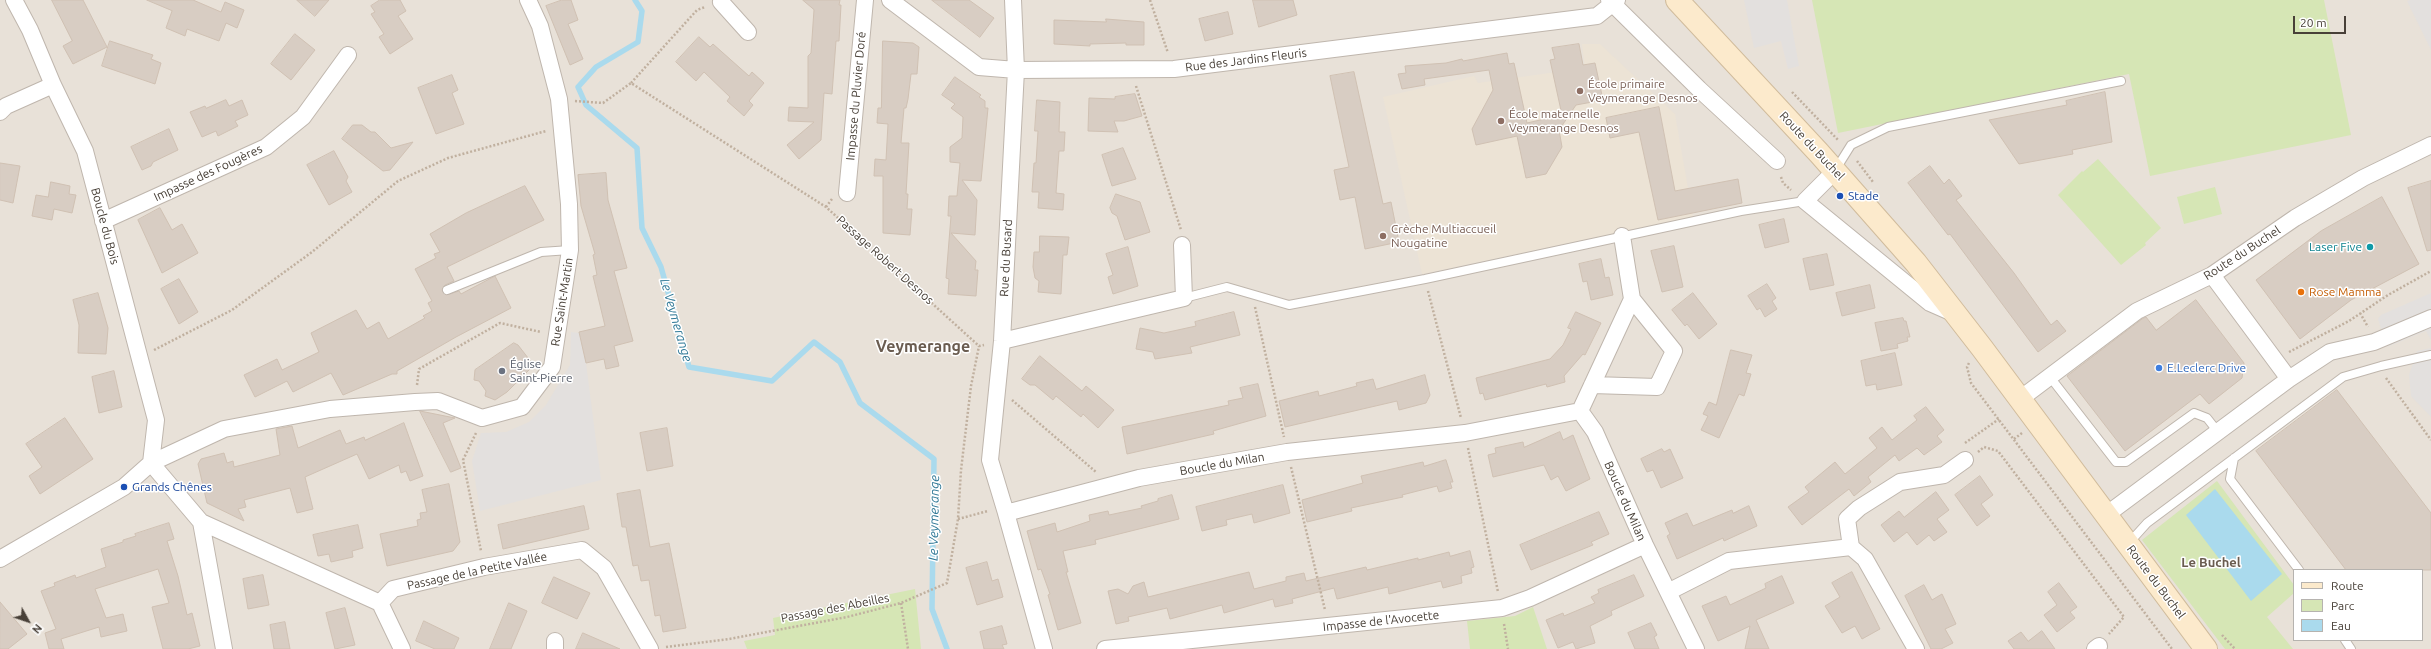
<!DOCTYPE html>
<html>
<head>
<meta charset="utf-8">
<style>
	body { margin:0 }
	#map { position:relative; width:2431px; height:649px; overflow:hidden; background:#f4f0ea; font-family:Ubuntu,sans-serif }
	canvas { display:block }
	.legend { position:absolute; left:2293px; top:569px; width:130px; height:72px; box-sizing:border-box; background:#fff; border:1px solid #b6b3af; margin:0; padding:5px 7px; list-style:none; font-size:12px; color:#484038 }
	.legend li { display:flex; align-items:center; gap:8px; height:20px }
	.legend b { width:20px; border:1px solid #b6b3af }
	.north { position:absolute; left:8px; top:601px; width:40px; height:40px; -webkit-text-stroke:3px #fff; paint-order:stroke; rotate:130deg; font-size:11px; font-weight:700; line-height:16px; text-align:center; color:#484038 }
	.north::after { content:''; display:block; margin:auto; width:14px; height:18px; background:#484038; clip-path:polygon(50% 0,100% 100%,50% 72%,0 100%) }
	.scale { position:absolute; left:2293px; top:16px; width:53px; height:18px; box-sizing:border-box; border:2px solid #484038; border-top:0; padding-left:5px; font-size:12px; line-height:14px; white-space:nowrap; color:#484038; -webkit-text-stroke:3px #fff; paint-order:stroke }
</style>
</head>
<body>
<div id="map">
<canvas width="2431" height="649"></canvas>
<ul class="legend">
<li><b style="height:5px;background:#fceacc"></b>Route</li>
<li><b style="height:11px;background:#d6e6b5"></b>Parc</li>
<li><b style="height:11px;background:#aadaed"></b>Eau</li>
</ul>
<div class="north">N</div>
<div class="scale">20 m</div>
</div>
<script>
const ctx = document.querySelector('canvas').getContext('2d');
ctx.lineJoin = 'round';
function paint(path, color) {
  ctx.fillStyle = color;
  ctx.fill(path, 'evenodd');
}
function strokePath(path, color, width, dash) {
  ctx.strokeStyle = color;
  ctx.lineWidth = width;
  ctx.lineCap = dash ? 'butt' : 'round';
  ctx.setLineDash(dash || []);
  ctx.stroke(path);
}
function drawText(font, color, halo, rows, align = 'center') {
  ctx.font = font + ' Ubuntu,sans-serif';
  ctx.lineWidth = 3;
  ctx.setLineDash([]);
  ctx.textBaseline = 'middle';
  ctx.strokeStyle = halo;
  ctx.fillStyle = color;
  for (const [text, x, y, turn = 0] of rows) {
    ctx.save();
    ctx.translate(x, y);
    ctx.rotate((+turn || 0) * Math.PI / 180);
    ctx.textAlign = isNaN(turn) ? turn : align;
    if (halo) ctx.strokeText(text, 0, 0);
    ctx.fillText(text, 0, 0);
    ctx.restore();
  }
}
const residential = new Path2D(`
	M0,0H2431V649H0ZM2294,570H2422V640H2294Z`);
const education = new Path2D(`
	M1582,44H1600L1675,114L1693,217L1422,274L1383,97L1474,76L1478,83L1585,68Z`);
const green = new Path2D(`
	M1812,0H2324L2351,135L2150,176L2129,74L1838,133Z
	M2098,159L2161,228L2145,243L2146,245L2121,265L2058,195L2082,171L2083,172Z
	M2215,187L2222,214L2184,224L2177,197Z
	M2217,481L2294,585V593L2267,617L2293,649H2225L2142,540Z
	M915,589L921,649H747L744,641L775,635L773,618Z
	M1533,607L1547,649H1470L1467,621L1515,616Z`);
const parking = new Path2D(`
	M1744,0H1787L1799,66L1788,69L1781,41L1754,48Z
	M2410,0H2431V50L2407,1Z
	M2431,293V340L2426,331L2387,347L2378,319L2381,315Z
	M571,332L579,333L586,363L601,480L480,511L472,461L481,433L506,432L529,422L546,405L570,365Z
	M2431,348V417L2411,396L2409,375L2417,351Z`);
const water = new Path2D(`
	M2215,489L2282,574L2251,601L2186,515Z`);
const stream = new Path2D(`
	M635,0L642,11L638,42L596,67L578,87L586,105L637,148L642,228L661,267L689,367L772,381L814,342L840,362L860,403L934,459L932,609L947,649`);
const building = new Path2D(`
	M52,0H83L107,47L73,64L63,46L72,41Z
	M147,0H193L221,12L225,2L244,10L237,28L226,23L219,41L187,29L185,36L166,28L172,11Z
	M297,0H329L315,16Z
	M380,0H400L406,11L398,16L413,39L390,54L379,37L384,34L371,14L375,12L371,6Z
	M562,0H571L578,20L568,24L583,59L570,65L546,6Z
	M803,0H840L839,5H841L839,41H836L832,94L824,93L821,140L799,159L787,145L814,122L788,121L789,107L808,108V56L811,53L814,10Z
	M932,0H969L994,18L980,37Z
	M1253,0H1293L1297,15L1259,27Z
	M1228,12L1233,34L1205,41L1199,19Z
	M1106,19L1144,22V45H1126V43L1090,44V46L1054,44V20L1106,22Z
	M295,34L315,50L291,80L271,64Z
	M699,37L710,47L713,44L749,76L752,72L764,83L749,101L753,105L744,116L727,101L730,97L704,72L696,81L676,62Z
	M110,41L153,55L151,59L161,63L155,84L102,66Z
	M883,41L913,43L919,47L917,74H911L908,99L906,108H904L901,143H909L906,194H908L907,209H912L910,235L883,233V176H874L875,159L886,160L888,124L877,123L878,108H881Z
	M1579,44L1583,65L1595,63L1603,100L1576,105L1559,130L1562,147L1546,174L1526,178L1517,136L1476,145L1472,129L1493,90L1489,70L1424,79L1425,85L1402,89L1398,74L1406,73L1405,66L1446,63L1462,59L1463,61L1507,53L1509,64L1514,63L1527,123L1562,115L1550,60L1555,59L1552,48Z
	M1354,72L1383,204L1391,202L1399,242L1365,249L1355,197L1340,200L1334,170L1349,167L1330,76Z
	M452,75L458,90L452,93L464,124L436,134L418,88Z
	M955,77L981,95L979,97L985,101V108H988L981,181L962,180L977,200L975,235L951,233L976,261L975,270H978L976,296L948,294L949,279L946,278L951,216H948L949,196H957L960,163L950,162V147L962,138L963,117L951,108L955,104L942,95Z
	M2105,92L2112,142L2072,150L2073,154L2019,164L1989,120L2067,105L2066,101Z
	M1135,94L1142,116L1124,121H1114L1118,132L1088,131L1089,98L1115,99V97Z
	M226,100L229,106L242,100L248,115L235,121L238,126L218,136L216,131L202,137L190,112L205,106L206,108Z
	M1037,100L1060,102L1059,132H1065L1064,151H1059L1056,193L1064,194L1063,210L1038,208L1039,192H1032L1034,163H1036L1038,131H1035Z
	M1659,107L1675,191L1738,179L1742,203L1658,220L1639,132L1610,138L1606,118Z
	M353,125H362L371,132H375L391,148L413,142L390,170L383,171L342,139Z
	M169,129L178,150L153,162L151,166L142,170L131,147Z
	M1123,148L1136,179L1112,186L1102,155Z
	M334,151L348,177L346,181L352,192L329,205L307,165Z
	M0,163L20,166L13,203L0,200Z
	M1930,166L1944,184L1949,179L1962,196L1956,200L2014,273L2051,325L2057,320L2066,331L2038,352L1950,234L1948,235L1908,183Z
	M606,173L608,200L627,268L614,271L633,341L614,346L619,366L606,369L604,359L586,363L579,332L605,326L593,276L597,275L593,255L595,254L581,206L578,175Z
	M2431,181V250L2427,251L2408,188Z
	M51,182L70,186L69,194L76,195L72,213L54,209L52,220L32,216L36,195L48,197Z
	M525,186L544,220L447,267L454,281L445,285L442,290L446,295L459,291L461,294L495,276L511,308L456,337L397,371V374H392L343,395L331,373L293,392L287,381L255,397L244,375L277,359L282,370L319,352L311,333L356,310L367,329L379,322L388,339L425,318L423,316L432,311L428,303L432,301L415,269L436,258L434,254L440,252L430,234L466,213Z
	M1116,194L1140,202L1150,232L1125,240L1117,216L1112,213L1110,208Z
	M2382,197L2419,264L2351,300L2300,339L2256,280L2321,231Z
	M160,208L172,230L182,224L198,253L162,273L138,220Z
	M1784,219L1789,242L1765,248L1759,225Z
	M1040,236L1069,237L1067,255H1063L1061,294L1038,292L1039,281L1035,278L1033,267L1034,252H1039Z
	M1674,246L1683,287L1662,292L1651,251Z
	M1128,247L1138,286L1113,294L1108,277L1113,275L1106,254Z
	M1827,254L1834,285L1810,290L1803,259Z
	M1601,259L1605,278L1609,277L1613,295L1591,300L1587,281L1583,282L1579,264Z
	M179,279L198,312L179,324L161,289Z
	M1767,284L1776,298L1772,301L1777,309L1765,317L1760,308L1757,310L1748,296Z
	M1870,285L1875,308L1842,316L1836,293Z
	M98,293L108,328L106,354L78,353L79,325L73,300Z
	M1693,293L1717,324L1699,339L1687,324L1685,326L1672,310Z
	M2196,300L2244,363L2242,378L2209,404L2200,394L2125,451L2067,376L2142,319L2146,317L2156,330Z
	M1234,312L1240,335L1190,347L1192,353L1155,359L1153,352L1136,349L1140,328L1164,333L1196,326L1195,322Z
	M1576,312L1601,323L1585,355L1583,354L1564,376L1565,382L1547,387L1546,384L1485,400L1483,393L1480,394L1476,378L1550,359L1563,345L1571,329L1568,328Z
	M1903,318L1904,321H1906L1910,337H1907L1908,341L1897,344L1898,348L1881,351L1875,323Z
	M514,343L518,345L532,363L530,364L532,367L507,392L495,400L485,396L486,391L479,381L474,380L475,370Z
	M1731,350L1752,355L1746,373L1751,374L1744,396L1739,394L1719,438L1701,430L1708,416L1703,414L1709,402L1716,405Z
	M1895,353L1902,385L1877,390L1876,384L1866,386L1861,361Z
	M1040,356L1082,391L1086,386L1114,410L1098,428L1083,414L1081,417L1056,396L1053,400L1035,385H1030L1022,379Z
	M114,371L122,407L99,413L92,377Z
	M1425,375L1430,395L1426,403L1399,410L1397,401L1285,427L1279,401L1318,391L1319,396L1357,386L1356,383L1373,379L1376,389Z
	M1258,384L1266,416L1213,431L1214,434L1127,454L1122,427L1229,405L1228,401L1243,398L1240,388Z
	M2337,390L2431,513V570H2346L2256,451Z
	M1926,407L1944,430L1937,436L1942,442L1924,455L1917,448L1899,461L1895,455L1868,477L1871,482L1854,496L1849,489L1802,525L1788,507L1809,492L1805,487L1835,462L1845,474L1877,448L1869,438L1882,427L1892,440L1917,420L1914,416Z
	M420,411L455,418L443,423L461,468L451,472Z
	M65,418L93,459L40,494L29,476L42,467L26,444Z
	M404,423L423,476L410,481L406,471L401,473L399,465L369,479L357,454L305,477L313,509L297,513L290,488L244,500L246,507L238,509L244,521L207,503L198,464L201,459L224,453L227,463L233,461L234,467L280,455L276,429L292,426L298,448L340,430L346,444L364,437L365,440Z
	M667,428L673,466L647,471L640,433Z
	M1560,432L1563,440L1573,435L1590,479L1566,491L1558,476L1551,480L1544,465L1493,477L1488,455L1496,453L1495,448L1523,442L1524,447Z
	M1662,449L1664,452L1670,449L1683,478L1661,488L1653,470L1647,472L1641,459Z
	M1446,460L1453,482H1450L1452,488L1439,492L1437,486L1402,495L1403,497L1351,508L1352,511L1307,522L1302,500L1363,483L1361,476L1423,462L1424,466Z
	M1980,476L1993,495L1981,504L1990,516L1977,526L1955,495Z
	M449,484L460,542L453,551L387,566L380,534L418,526L417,520L421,519L420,513L427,512L422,490Z
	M1283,485L1290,513L1254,523L1252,514L1226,520L1227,525L1202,531L1196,507Z
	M640,490L650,547L669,543L686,628L663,632L660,615L655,616L649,580L641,581L638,565L633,566L626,527H622L617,494Z
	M1936,492L1949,510L1937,519L1947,532L1934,541L1929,535L1917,545L1907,532L1894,542L1881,525L1899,511L1904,517Z
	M1172,495L1179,519L1095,540L1096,544L1063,551L1068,572H1066L1081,623L1058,630L1048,595L1050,594L1041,569L1038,570L1027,531L1055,523L1057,532L1090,521L1089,515L1108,511L1109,515L1142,508L1141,506L1158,501V499Z
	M584,506L589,529L503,549L498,525Z
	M1749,506L1757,526L1724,541L1723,538L1677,559L1667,536L1670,534L1665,523L1687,513L1693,526L1732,510L1733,513Z
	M1599,512L1609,534L1591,542L1593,545L1531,570L1520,545Z
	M169,523L174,539L167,541L178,576L187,615L192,613L200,646L188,649H163L152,607L169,603L158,569L95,589L106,618L123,614L127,631L101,637L99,627L61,639L64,649H49L45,633L56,629L41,591L55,586L54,583L75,575L76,578L106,567L101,549L123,542V540L136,536L135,534Z
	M358,525L363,548L352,551L353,557L331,562L329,554L318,556L313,535Z
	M1470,551L1474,567L1471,568L1472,573L1461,576L1462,583L1443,588L1441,581L1389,594L1388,587L1337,599L1334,588L1292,599L1293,603L1275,607L1273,599L1224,613L1222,605L1170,619L1167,608L1128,617L1129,621L1116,624L1108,591L1118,589L1128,594L1133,586L1144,582L1148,597L1249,572L1254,589L1286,581V577L1304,573L1306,581L1366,567L1367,570L1418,558V560L1449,552L1450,556Z
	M987,562L992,581L998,579L1003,597L977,605L966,568Z
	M1852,572L1880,629L1862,639L1855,626L1842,633L1825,606L1840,597L1832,583Z
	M263,575L269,605L248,609L243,579Z
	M1634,575L1644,596L1611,611L1612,615L1590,626L1595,643L1576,649L1573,642L1558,648L1546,620L1563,613L1564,616L1595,603L1591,597L1599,593L1598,590Z
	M1782,576L1794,603L1756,620L1769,649H1745L1750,626L1718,641L1702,606L1726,596L1730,605L1766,588L1765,584Z
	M554,577L590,593L577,619L542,603Z
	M2059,583L2077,607L2070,612L2075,618L2057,632L2044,615L2057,605L2048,592Z
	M1924,585L1932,600L1942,594L1956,624L1945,629L1953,643L1941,649H1931L1905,596Z
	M0,602L27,634L8,649H0Z
	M509,603L527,611L511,649H490Z
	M345,608L355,645L335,649L326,613Z
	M424,621L459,638L454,649H435L416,641Z
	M285,622L290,649H274L270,625Z
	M1651,623L1657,635L1654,637L1659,649H1635L1628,633Z
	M1002,626L1007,644L1002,645L1004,649H984L980,632Z
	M2042,631L2055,649H2014L2008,641L2021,632L2028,641Z
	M583,633L620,649H576Z`);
const path = new Path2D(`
	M1150,0L1168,53
	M631,83L697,10L705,7
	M1136,86L1181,230
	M1792,92L1839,141
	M575,101L603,103L631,83L826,207L979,346L984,345
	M1857,161L1873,182
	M1781,177L1783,183L1791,190
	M826,207L832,199
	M1428,291L1461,418
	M1255,307L1284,437
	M2360,313L2368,327
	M154,350L232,310L312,252L398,181L448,158L546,131
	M2289,352L2349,321L2388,295L2431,271
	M1969,363L1967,367L1971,383L2172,649
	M2386,378L2431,440
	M417,385L419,369L500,323L541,332
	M1012,400L1096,472
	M476,433L463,460L481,551
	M2014,439L2022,433
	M1965,443L1999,419
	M1468,448L1498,592
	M1978,452L1984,447L1998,451L2124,617L2109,634
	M1291,467L1325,610
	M958,519L988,511
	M901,603L908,649
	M1504,624L1508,649
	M2222,635L2235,649
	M666,647L729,639L847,617L901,603L947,583L958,519L961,470L971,386L979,346`);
const service = new Path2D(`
	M1836,169L1851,145L1888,127L2121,81
	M447,290L541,252L570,250
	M1184,298L1227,287L1289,305L1425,279L1741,211L1805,201
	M2050,377L2116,462H2126L2194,413L2207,418L2218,432
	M2234,458L2230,479L2299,570
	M2128,544L2147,523L2343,377L2381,366L2431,355
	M2345,640L2351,649`);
const minor = new Path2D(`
	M14,0L30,30L53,85L85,151L156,420L151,463
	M722,0L721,2L748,32
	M890,0L979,67L1016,70L1174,69L1597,16L1617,0
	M1609,0L1699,89L1777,161
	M0,112L6,106L53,85
	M1835,171L1805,201L1930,303L1955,314
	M847,193L865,0
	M103,221L266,147L303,117L348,55
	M2212,275L2289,379
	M1002,341L1184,298L1182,245
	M1592,385L1657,387L1674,351L1632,299L1622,236
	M2020,399L2137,311L2212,275L2295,218L2363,178L2431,145
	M1580,411L1632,299
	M151,463L201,522L224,649
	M1006,513L990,460L1002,341L1016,70L1013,0
	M2106,515L2289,379L2330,352L2374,342L2431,318
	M201,522L380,603
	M0,559L124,487L151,463L224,429L330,409L415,402L438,401L482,418L522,407L552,367L570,250L569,204L559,99L540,26L528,0
	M1668,592L1729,561L1851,547
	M380,603L393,589L484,567L582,550L604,568L650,649
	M380,603L402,649
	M555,641V649
	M1044,649L1006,513L1139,478L1287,452L1465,433L1580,411L1595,432L1645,545L1696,649
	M1105,649L1502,608L1530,598L1645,545
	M1916,649L1865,559L1851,547L1847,519L1859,508L1900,482L1944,475L1965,460
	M2095,649L2099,646`);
const secondary = new Path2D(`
	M1677,0L1819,153L1916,263L1982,348L2206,649`);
const markers = [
	[1580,91,4,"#8d6e63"],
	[1501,121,4,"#8d6e63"],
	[1840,196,4,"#1a4fb4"],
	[1383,236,4,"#8d6e63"],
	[2370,247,4,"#0f9aa8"],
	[2301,292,4,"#e8710a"],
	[2159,368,4,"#3f7fe0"],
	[502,371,4,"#6b7280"],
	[124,487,4,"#1a4fb4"]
];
const streetNames = [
	["Rue des Jardins Fleuris",1246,60,-7],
	["Impasse du Pluvier Doré",856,96,-85],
	["Route du Buchel",1812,146,47],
	["Impasse des Fougères",208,173,-25],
	["Boucle du Bois",105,226,75],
	["Route du Buchel",2242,253,-33],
	["Rue du Busard",1006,258,-87],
	["Passage Robert Desnos",885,260,42],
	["Rue Saint-Martin",562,302,-81],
	["Boucle du Milan",1222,464,-10],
	["Boucle du Milan",1625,501,66],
	["Passage de la Petite Vallée",477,571,-12],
	["Route du Buchel",2156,582,53],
	["Passage des Abeilles",835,608,-11],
	["Impasse de l'Avocette",1381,621,-6]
];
const educationNames = [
	["École primaire",1588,84],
	["Veymerange Desnos",1588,98],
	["École maternelle",1509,114],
	["Veymerange Desnos",1509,128],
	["Crèche Multiaccueil",1391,229],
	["Nougatine",1391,243]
];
const transitNames = [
	["Stade",1848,196],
	["Grands Chênes",132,487]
];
const cultureNames = [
	["Laser Five",2362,247]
];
const foodNames = [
	["Rose Mamma",2309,292]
];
const worshipNames = [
	["Église",510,364],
	["Saint-Pierre",510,378]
];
const shopNames = [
	["E.Leclerc Drive",2167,368]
];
const waterNames = [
	["Le Veymerange",676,320,74],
	["Le Veymerange",934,518,-89]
];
const neighbourhoodNames = [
	["Le Buchel",2211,563]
];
const districtNames = [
	["Veymerange",923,347]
];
paint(residential, '#e8e1d8');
paint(education, '#ece3d5');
paint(green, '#d6e6b5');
paint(parking, '#e3e0de');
paint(water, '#aadaed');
strokePath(stream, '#aadaed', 5.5);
paint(building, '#d8cdc3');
strokePath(building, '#d0c1b3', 1);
strokePath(service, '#bfb6ad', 10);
strokePath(minor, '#bfb6ad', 18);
strokePath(secondary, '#d1bc9c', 24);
strokePath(path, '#c0b09f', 2.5, [2, 2]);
strokePath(service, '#fff', 8);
strokePath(minor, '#fff', 16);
strokePath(secondary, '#fceacc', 22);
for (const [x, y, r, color] of markers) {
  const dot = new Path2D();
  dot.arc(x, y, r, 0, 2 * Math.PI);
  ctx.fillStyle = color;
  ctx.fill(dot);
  strokePath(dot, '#fff', 1.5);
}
drawText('12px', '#484038', '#fff', streetNames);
drawText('12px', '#785e54', '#fff', educationNames, 'left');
drawText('12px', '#164399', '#fff', transitNames, 'left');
drawText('12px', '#0d838f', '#fff', cultureNames, 'right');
drawText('12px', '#c56008', '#fff', foodNames, 'left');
drawText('12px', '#5b616d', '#fff', worshipNames, 'left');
drawText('12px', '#366cbe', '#fff', shopNames, 'left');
drawText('italic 13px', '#307997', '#fff', waterNames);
drawText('bold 13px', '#6a5c50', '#fff', neighbourhoodNames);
drawText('bold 16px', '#6a5c50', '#fff', districtNames);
</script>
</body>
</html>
